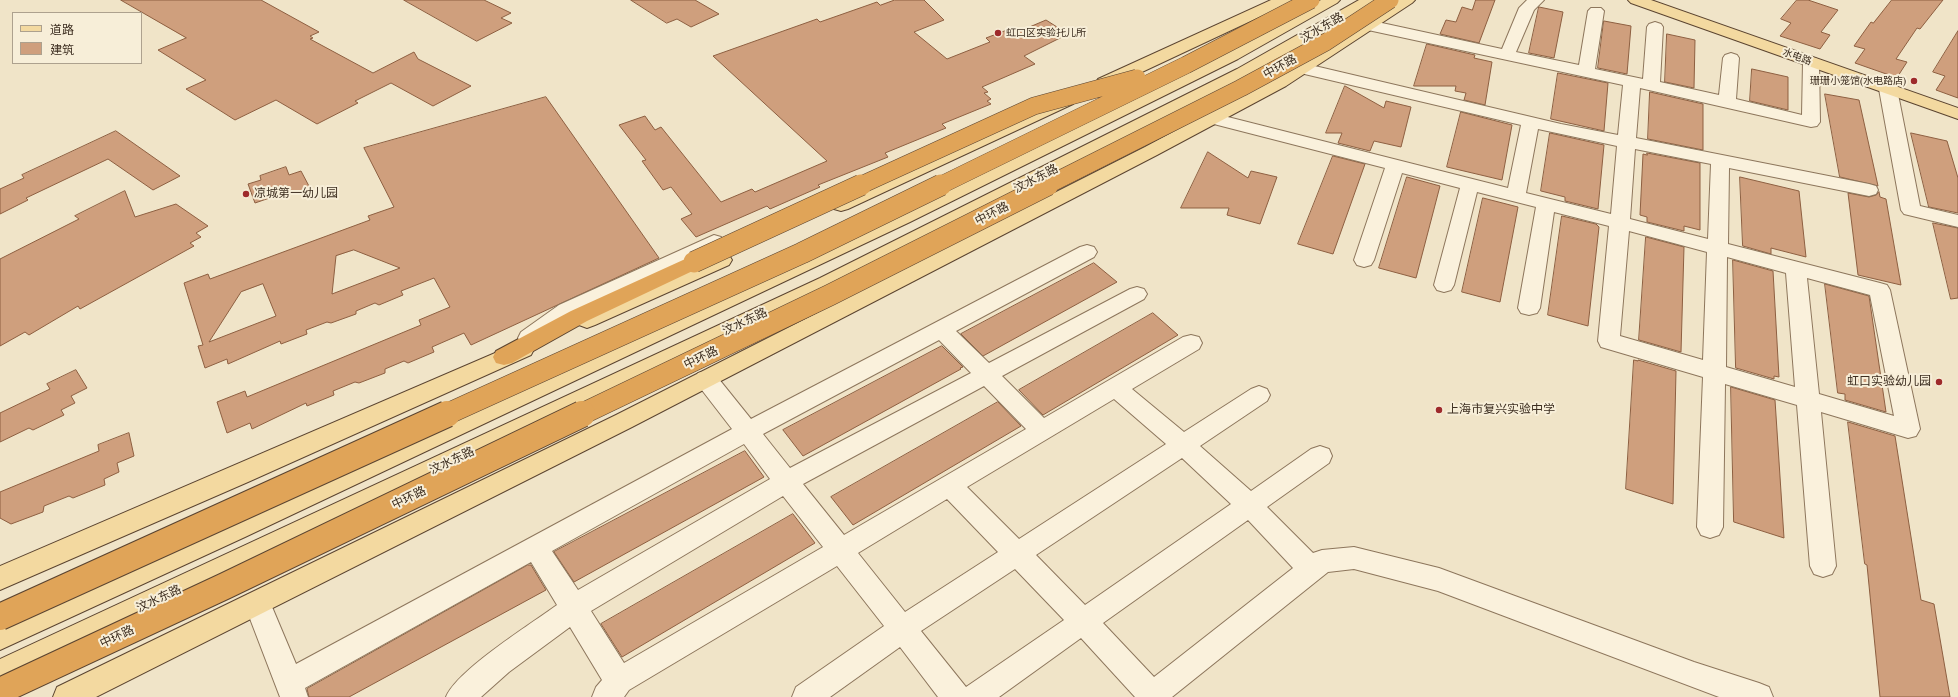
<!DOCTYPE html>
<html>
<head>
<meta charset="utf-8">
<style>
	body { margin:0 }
	#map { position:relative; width:1958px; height:697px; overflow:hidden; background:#f0e4c8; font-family:Lora,"Noto Sans SC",serif }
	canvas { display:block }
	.legend { position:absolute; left:12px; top:12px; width:130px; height:52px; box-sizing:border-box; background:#f7eed8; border:1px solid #ada18e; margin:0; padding:5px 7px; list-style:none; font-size:12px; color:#3d2e20 }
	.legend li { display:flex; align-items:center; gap:8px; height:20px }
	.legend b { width:20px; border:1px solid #ada18e }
</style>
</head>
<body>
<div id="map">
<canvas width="1958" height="697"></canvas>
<ul class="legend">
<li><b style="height:5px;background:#f3d9a0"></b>道路</li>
<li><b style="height:11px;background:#cf9f7d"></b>建筑</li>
</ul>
</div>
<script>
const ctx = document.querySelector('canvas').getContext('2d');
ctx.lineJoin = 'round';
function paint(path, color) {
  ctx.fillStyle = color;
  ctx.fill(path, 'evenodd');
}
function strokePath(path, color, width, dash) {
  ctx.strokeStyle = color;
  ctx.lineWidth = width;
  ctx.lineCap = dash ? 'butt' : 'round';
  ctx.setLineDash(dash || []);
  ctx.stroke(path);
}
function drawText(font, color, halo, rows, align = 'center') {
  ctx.font = font + ' Lora,"Noto Sans SC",serif';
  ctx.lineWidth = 4;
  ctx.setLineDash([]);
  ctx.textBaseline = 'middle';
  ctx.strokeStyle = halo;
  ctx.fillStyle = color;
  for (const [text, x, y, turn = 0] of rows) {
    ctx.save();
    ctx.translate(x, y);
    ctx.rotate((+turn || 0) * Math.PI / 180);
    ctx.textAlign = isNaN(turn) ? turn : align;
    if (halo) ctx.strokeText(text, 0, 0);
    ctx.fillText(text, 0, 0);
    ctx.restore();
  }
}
const building = new Path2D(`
	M121,0H261L319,32L310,36L313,38L310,39L373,73L414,52L418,59L471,86L433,106L391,83L355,101L358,103L317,124L276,100L235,120L186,89L206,80L158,50L186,38Z
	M404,0H484L511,13L501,18L512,23L477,41Z
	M631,0H695L719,14L691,27L677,19L667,23Z
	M895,0H924L944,20L914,32L947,59L990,42L986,38L1007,30L1013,34L1046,20L1068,34L1024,56L1035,64L982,87L988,92L984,93L991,99L987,101L991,104L942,124L946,128L885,153L888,157L818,185L820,187L770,209L767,206L696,237L681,219L692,214L671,187L663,190L642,161L646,160L619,125L645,116L655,130L661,127L721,202L752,189L755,192L827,161L713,56L817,19L820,22L877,2L880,5Z
	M1476,0H1495L1479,43L1440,34L1446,20L1456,22L1462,7L1472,10Z
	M1797,0H1808L1838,10L1821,32L1830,35L1820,49L1780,36L1791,23L1781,19Z
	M1892,0H1943L1920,29L1917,28L1896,59L1907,62L1898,76H1892L1855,63L1865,49L1854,46L1871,22L1873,23Z
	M1539,7L1563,12L1554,58L1529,53Z
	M1604,21L1631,26L1627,74L1598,68Z
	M1958,31V98L1936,90L1945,76L1933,72Z
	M1667,34L1695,40L1694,88L1665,82Z
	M1427,44L1475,55L1474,58L1492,62L1485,105L1464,100L1466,93L1455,91L1456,86H1414Z
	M1752,69L1788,77V110L1750,101Z
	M1558,73L1608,83L1604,131L1551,119Z
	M1345,86L1384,108L1386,101L1411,107L1401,147L1374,141L1370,151L1338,143L1342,133H1326Z
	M1650,92L1703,104V150L1648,139Z
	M1825,94L1859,100L1878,186L1840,177Z
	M546,97L659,258L471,345L464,333L432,347L434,352L408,363L404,361L385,369V373L359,383L355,382L333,391L334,395L307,406L306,403L252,429L250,423L227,433L217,402L245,391L247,397L421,325L419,320L450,307L434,278L401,291L403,295L379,305L375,303L356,311V314L331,323L327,322L306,330L307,334L281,344L280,341L228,364L227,359L205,368L198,346L203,345L184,283L208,274L210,279L370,220L368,216L394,207L364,148ZM354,250L400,268L332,294L336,256ZM263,284L276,316L209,342L241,292Z
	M1461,112L1512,125L1502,180L1447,167Z
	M116,131L180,176L153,190L108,159L26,198L28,200L0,214V189L24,178L22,175Z
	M1550,133L1604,145L1598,209L1565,201V197L1541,191Z
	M1911,133L1947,141L1958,178V213L1929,207Z
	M1208,152L1248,178L1251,171L1277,177L1260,224L1227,215L1229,208H1181Z
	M1647,153L1700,163V230L1684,226V231L1647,222V217L1640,215L1643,154L1647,155Z
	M1333,156L1365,164L1333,254L1298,244Z
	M286,167L289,175L301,171L310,188L283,197L281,194L255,203L248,184L261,180L260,176Z
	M1407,177L1440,186L1416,278L1379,268Z
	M1740,177L1799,191L1806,257L1771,248V254L1743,246Z
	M125,191L135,217L176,204L208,226L196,233L201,237L190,243L194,246L80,309L78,306L29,335L25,332L0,346V259L79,219L75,216Z
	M1879,192L1880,197L1886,199L1901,285L1858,275L1848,193L1869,197L1876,195Z
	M1483,198L1518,207L1500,302L1462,292Z
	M1562,216L1596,224L1599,227L1588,326L1548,315Z
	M1933,223L1958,228V298L1951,299Z
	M1646,237L1684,247L1681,352L1639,340Z
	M1733,260L1773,271L1779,377L1774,376V379L1736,368Z
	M1094,263L1117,282L983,356L961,334Z
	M1825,284L1869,296L1886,412L1845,400V394L1838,393Z
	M1153,313L1178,335L1043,415L1019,390Z
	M942,346L963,367L960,368L961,369L803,456L783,430Z
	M1634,360L1638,361V360L1676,371L1673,504L1626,489Z
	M76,370L87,388L71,396L75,403L61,410L64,415L33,430L29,428L0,442V413L50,389L47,384Z
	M1731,387L1775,400L1784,538L1734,522Z
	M998,402L1021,426L853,525L831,497Z
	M1848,422L1895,436L1921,600L1934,604L1950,697H1880L1867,565L1865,564Z
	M129,433L134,456L117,463L119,472L104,479L105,485L73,498L69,496L44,506L43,512L11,524L0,518V492L99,451L98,445Z
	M745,451L764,477L574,582L554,552Z
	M793,514L815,543L622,657L601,624Z
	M528,565H531L546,590L349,697H309L307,689Z`);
const minor = new Path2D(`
	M1527,0H1544L1534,10L1516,52L1579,65L1588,11L1591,8H1601L1604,11L1595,69L1643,79L1647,27L1649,24L1655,22L1661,24L1663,27L1660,82L1719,95L1723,58L1725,55L1731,53L1737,55L1739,58L1736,99L1802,115L1803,62L1805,59L1811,57L1817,59L1819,62L1820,122L1817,126L1811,127L1640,88L1636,138L1869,184L1876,186L1878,190L1876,194L1869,196L1729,168L1728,244L1880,283L1887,285L1890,290L1920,429L1916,436L1908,438L1821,412L1836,566L1832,574L1823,577L1814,574L1810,566L1797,405L1725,384L1723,527L1719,535L1710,538L1701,535L1697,527L1703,377L1601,347L1598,341L1609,226L1554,212L1540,308L1537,313L1529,315L1521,313L1518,308L1536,207L1477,192L1454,285L1451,290L1444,292L1437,290L1434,285L1460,188L1402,173L1374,260L1371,265L1364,267L1357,265L1354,260L1385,168L1206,122L1203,118L1206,114L1212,113L1508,188L1521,125L1296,72L1294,68L1296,64L1302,63L1561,124L1618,135L1623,85L1368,30L1362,28L1360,25L1362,22L1368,20L1502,49L1519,8ZM1538,129L1617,146L1611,214L1526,193ZM1635,149L1711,164L1708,239L1630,219ZM1629,231L1707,252L1703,360L1620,336ZM1727,257L1786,273L1795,387L1726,367ZM1807,278L1870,295L1894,416L1819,394Z
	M1888,84L1894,85L1897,89L1920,206L1958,215V227L1904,214L1901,210L1879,89L1882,85Z
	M714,235L721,237L724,242L721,247L575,315L537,344L529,346L521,344L518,338L521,332L559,305Z
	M1087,245L1094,247L1097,252L1094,257L956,331L989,363L1130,289L1137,287L1144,289L1147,294L1144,299L1002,376L1044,418L1183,337L1191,335L1199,337L1202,343L1199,349L1132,389L1184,432L1251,389L1259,386L1267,389L1270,395L1267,401L1200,446L1251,491L1311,449L1320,446L1329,449L1332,456L1329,463L1267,507L1313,553L1322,550L1354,547L1439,568L1694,662L1759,683L1769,687L1773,697H1719L1438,591L1354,569L1328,572L1172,697H1135L1081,638L999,697H938L900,647L830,697H792L796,687L884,626L837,566L629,690L624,697H592L596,687L602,680L570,627L509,672L481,697H446C457,670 531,624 557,605L531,562L305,688L308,697H280L244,603L247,595L257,591L267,595L296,664L732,429L698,385L695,379L698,373L706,371L714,373L751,419L1080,247ZM939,340L971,373L790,468L763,434ZM984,386L1026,429L844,535L803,484ZM1114,399L1166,444L1019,539L967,487ZM744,444L770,479L578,590L552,551ZM1182,458L1231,504L1085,605L1036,555ZM783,496L823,547L624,663L591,611ZM947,499L998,552L905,612L858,553ZM1248,520L1293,568L1154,677L1103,623ZM1015,569L1064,620L966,687L921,631Z`);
const major = new Path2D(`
	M1271,0H1292L1289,3L1110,87L1104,88L1098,87L1096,83L1098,79Z
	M1321,0H1340L1337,3L1238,59L910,222L245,537L0,650V624C232,519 463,413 694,306C905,209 1118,113 1321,0Z
	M1359,0H1378L1375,3L1249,77L834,288L0,686V659L820,278L1237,69Z
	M1397,0H1415L1412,3L1286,86L1157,155L632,427L96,697H53L57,687L616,415L1145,147L1274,78Z
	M1628,0H1651L1958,108V119L1631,3Z
	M1067,95L1073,96L1076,100L1073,104L848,209L841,211L834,209L831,205L834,201Z
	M722,253L729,255L732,260L729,265L595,325L587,328L579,325L576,320L579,315Z
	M523,341L531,343L534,349L531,355L248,482L0,590V566Z`);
const highway = new Path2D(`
	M694,255L701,257L704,262L701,267L587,321L512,363L504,365L496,363L493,357L496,351L571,311Z`);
const highwayBridgeFar2 = new Path2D(`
	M859,186L1034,106L1137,78
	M939,186L1186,65L1311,0
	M1046,186L1241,88L1326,42L1390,0`);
const highwayBridgeFar1 = new Path2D(`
	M694,262L861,185
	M445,415L802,253L941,185
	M580,415L830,295L1048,185`);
const highwayBridge = new Path2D(`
	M0,617L447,414
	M0,691L225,586L582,414`);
const markers = [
	[998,33,4,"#9e2a2b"],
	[1914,81,4,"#9e2a2b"],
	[246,194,4,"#9e2a2b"],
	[1939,382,4,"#9e2a2b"],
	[1439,410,4,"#9e2a2b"]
];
const farPoinames = [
	["虹口区实验托儿所",1006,33],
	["珊珊小笼馆(水电路店)",1906,81,"right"]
];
const farStreetnames = [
	["水电路",1797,57,20]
];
const streetNames = [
	["汶水东路",1322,28,-30],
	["中环路",1280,67,-29],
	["汶水东路",1036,179,-27],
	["中环路",992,214,-27],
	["汶水东路",745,322,-25],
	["中环路",701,358,-26],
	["汶水东路",452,461,-25],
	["中环路",409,498,-26],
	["汶水东路",159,599,-25],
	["中环路",117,637,-25]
];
const poiNames = [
	["凉城第一幼儿园",254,194],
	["虹口实验幼儿园",1931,382,"right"],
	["上海市复兴实验中学",1447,410]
];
paint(building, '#cf9f7d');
strokePath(building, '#8d5f41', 1);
strokePath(minor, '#8d765c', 2);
strokePath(major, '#5b4430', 2);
strokePath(highway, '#5b4430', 2);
paint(minor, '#faf1dc');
paint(major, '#f3d9a0');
paint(highway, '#e0a458');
strokePath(highwayBridgeFar2, '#5b4430', 18, []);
strokePath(highwayBridgeFar1, '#5b4430', 22, []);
strokePath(highwayBridge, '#5b4430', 28, []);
strokePath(highwayBridgeFar2, '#e0a458', 17);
strokePath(highwayBridgeFar1, '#e0a458', 21);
strokePath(highwayBridge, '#e0a458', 26);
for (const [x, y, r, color] of markers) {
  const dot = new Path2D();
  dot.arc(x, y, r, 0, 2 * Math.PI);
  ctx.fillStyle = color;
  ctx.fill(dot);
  strokePath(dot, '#f7eed8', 1.5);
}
drawText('10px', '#3d2e20', '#f7eed8', farPoinames, 'left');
drawText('10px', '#3d2e20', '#f7eed8', farStreetnames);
drawText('12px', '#3d2e20', '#f7eed8', streetNames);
drawText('12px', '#3d2e20', '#f7eed8', poiNames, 'left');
</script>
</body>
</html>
